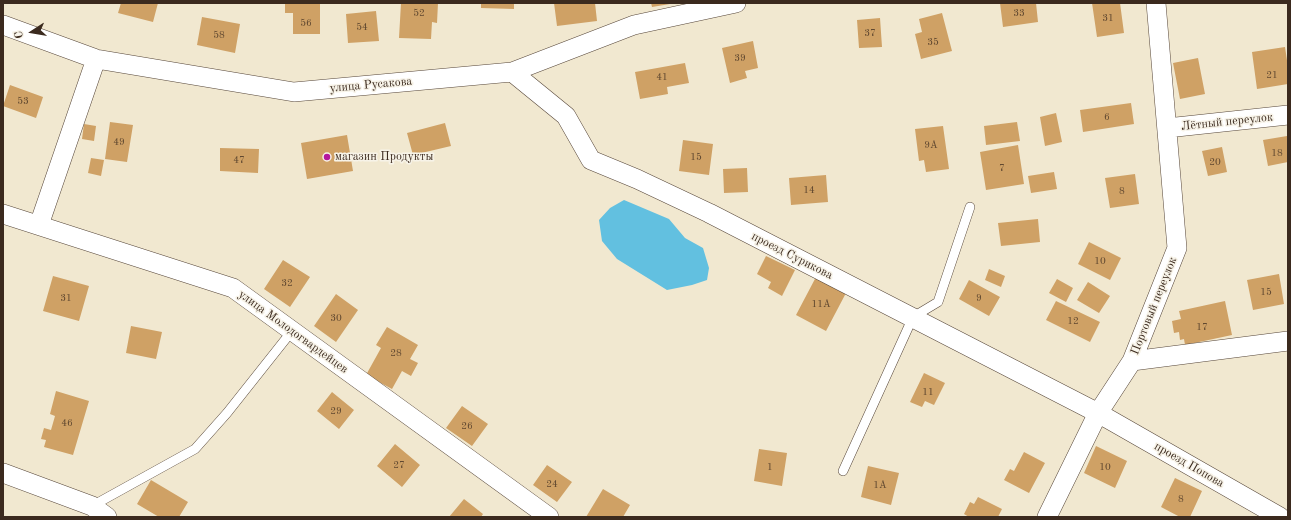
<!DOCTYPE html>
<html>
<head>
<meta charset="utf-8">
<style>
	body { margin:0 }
	#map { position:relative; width:1291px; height:520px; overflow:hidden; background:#f1e8d0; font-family:"Old Standard TT",serif }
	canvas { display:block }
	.frame { position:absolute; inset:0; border:4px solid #3b2a1e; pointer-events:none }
	.north { position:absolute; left:12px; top:12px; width:40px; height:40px; -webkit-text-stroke:3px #f7f3e8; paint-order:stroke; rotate:258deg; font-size:11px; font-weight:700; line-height:16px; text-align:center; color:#3b2a1e }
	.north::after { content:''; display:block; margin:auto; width:14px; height:18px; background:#3b2a1e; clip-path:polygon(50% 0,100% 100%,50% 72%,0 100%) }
</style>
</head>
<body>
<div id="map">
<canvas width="1291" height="520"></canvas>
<div class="frame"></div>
<div class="north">С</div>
</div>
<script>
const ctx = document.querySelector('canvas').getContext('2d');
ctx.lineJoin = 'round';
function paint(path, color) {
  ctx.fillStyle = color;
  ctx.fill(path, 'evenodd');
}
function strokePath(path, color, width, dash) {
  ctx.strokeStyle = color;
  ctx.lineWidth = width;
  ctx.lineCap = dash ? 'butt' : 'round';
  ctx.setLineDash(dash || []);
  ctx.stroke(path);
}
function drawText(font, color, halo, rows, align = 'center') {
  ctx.font = font + ' "Old Standard TT",serif';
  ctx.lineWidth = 3;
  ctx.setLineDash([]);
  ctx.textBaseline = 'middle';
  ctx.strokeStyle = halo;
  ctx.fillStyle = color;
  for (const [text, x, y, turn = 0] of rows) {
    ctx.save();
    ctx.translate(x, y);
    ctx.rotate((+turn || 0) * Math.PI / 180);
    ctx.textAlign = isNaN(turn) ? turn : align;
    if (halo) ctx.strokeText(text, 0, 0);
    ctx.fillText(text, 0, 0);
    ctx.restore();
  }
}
const water = new Path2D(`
	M624,200L669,219L685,238L703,248L709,268L707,280L692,285L667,290L617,259L602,241L599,220L610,208Z`);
const building = new Path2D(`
	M121,3H158L153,22L118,13Z
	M285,3H320V34H293V13H285Z
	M401,3H438L437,23L432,22L431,39L399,38Z
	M481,3H514V9L481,8Z
	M554,3H595L597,21L557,26Z
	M651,3H670V4L652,7Z
	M1000,3H1036L1038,22L1003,27Z
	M1092,3H1120L1124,33L1097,37Z
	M376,11L379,41L348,43L346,14Z
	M942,13L952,51L921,59L915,34L922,32L919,19Z
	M202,17L240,24L235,53L197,45Z
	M880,18L882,47L859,48L857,20Z
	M753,41L758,68L745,71L747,78L730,83L722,48Z
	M1285,47L1288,67V84L1257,89L1252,52Z
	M1198,58L1205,94L1180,99L1173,63Z
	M685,63L689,83L667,87L668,94L640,99L635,72Z
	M10,85L43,97L36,118L3,106Z
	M1131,103L1134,124L1083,132L1080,110Z
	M1056,113L1062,142L1045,146L1040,117Z
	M110,122L133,125L127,162L105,159Z
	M1017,122L1020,141L986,145L984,126Z
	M445,123L451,146L413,155L407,133Z
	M84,124L96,126L94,141L82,139Z
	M943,126L949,169L926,172L924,160L919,161L915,129Z
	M347,135L353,171L307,179L301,143Z
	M1287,136L1288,162L1268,166L1263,140Z
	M683,140L713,144L709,175L679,171Z
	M1018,145L1024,184L986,190L980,152Z
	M1222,147L1227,172L1208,176L1202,151Z
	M220,148L259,149L258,173L220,171Z
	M91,158L104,160L101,176L88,173Z
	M747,168L748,192L724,193L723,169Z
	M1054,172L1057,189L1031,193L1028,176Z
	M1135,174L1139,204L1110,208L1105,178Z
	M826,175L828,202L791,205L789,178Z
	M1038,219L1040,242L1001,246L998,223Z
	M1089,242L1121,258L1110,280L1078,264Z
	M766,256L795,270L782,296L768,288L771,282L757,274Z
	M283,260L310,277L290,307L264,289Z
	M989,269L1005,276L1001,287L985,280Z
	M1279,274L1284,304L1253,310L1247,280Z
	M53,276L89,286L79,321L43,311Z
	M816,277L846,293L826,331L796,315Z
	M1057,279L1073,288L1066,302L1049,293Z
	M969,280L1000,297L989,316L959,299Z
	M1088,282L1110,296L1099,313L1077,300Z
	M336,294L358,310L336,342L314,326Z
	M1056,301L1100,322L1090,342L1046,320Z
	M1225,301L1232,335L1185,345L1184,339L1180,340L1179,332L1174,333L1172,321L1181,319L1179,311Z
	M131,326L162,332L156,359L126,353Z
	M387,327L418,345L410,359L418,363L411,376L402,371L392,389L366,375L381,348L376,345Z
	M924,373L945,383L934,405L925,401L922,407L910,402Z
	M56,391L89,401L73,455L44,447L46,440L41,439L44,428L51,430L55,416L50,414Z
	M332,392L354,410L339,429L317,411Z
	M462,406L488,424L472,446L446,428Z
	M395,444L420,465L402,487L377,466Z
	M1096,446L1127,461L1115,488L1084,473Z
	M759,449L787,453L782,486L754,481Z
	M1024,452L1045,463L1029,493L1004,480L1010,469L1014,471Z
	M547,465L572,482L557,502L533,485Z
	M868,466L899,473L891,505L861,497Z
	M1175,478L1202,491L1190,517H1180L1161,507Z
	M151,480L188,502L179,517H159L137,504Z
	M603,489L630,505L623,517H586Z
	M978,497L1002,509L998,517H969L964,514L970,502L974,504Z
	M464,499L483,514L481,517H449Z`);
const lane = new Path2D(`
	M843,471L913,317L938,302L970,207
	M92,506L195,449L227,413L292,331`);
const street = new Path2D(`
	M3,25L96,59L294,92L512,72L634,25L736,3
	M512,72L566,116L591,160L637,179L709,213L1098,413L1280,517
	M1167,128L1288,115
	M3,214L233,288L549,517
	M39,225L96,59
	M1132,361L1288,341
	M3,473L92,506L107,517
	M1047,517L1098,413L1132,361L1177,248L1156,3`);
const markers = [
	[327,157,4,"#b5179e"]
];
const numberNames = [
	["52",419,13],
	["33",1019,13],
	["31",1108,18],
	["56",306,23],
	["54",362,27],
	["37",870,33],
	["58",219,35],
	["35",933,42],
	["39",740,58],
	["21",1272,75],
	["41",662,77],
	["53",23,101],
	["6",1107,117],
	["49",119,142],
	["9А",931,145],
	["18",1277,153],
	["15",696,157],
	["47",239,160],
	["20",1215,162],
	["7",1002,168],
	["14",809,190],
	["8",1122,191],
	["10",1100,261],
	["32",287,283],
	["15",1266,292],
	["31",66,298],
	["9",979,298],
	["11А",821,304],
	["30",336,318],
	["12",1073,321],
	["17",1202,327],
	["28",396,353],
	["11",928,392],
	["29",336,411],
	["46",67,423],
	["26",467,426],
	["27",399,465],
	["1",770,467],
	["10",1105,467],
	["24",552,484],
	["1А",880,485],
	["8",1181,499]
];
const streetNames = [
	["улица Русакова",371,85,-5],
	["Лётный переулок",1227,122,-6],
	["проезд Сурикова",792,256,27],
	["Портовый переулок",1154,306,-68],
	["улица Молодогвардейцев",293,332,36],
	["проезд Попова",1189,465,30]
];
const poiNames = [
	["магазин Продукты",335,157]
];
paint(water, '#62c0e0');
paint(building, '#cfa165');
strokePath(lane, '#564639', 10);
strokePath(street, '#564639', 20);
strokePath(lane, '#fff', 9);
strokePath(street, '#fff', 19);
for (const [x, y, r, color] of markers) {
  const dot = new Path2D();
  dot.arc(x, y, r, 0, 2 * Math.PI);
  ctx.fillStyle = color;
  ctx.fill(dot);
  strokePath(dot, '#f7f3e8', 1.5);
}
drawText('10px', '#604830', null, numberNames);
drawText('12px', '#3b2a1e', '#f7f3e8', streetNames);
drawText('12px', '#3b2a1e', '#f7f3e8', poiNames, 'left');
</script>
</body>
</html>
